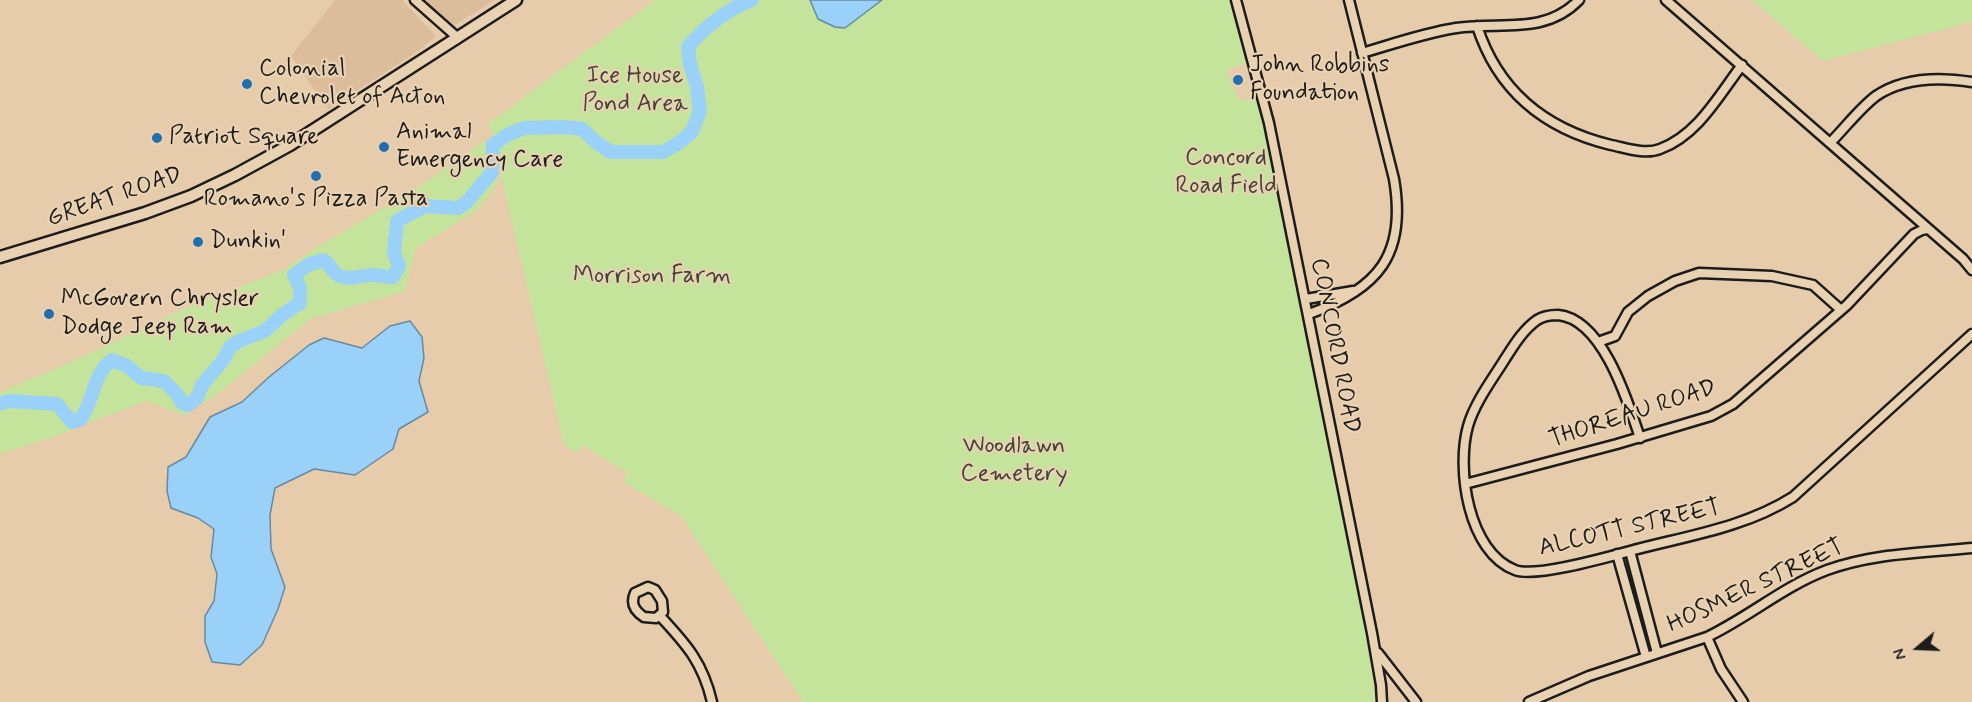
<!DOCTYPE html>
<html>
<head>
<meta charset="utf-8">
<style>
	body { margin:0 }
	#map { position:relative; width:1972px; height:702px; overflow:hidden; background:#e7ccab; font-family:Mynerve,sans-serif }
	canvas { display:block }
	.north { position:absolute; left:1888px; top:618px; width:60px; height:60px; -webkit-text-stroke:4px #e9d2b2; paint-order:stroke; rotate:251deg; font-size:16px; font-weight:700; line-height:24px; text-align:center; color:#1c1c1c }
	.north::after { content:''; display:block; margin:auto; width:21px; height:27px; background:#1c1c1c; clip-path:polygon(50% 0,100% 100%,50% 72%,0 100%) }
</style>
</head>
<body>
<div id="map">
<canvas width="1972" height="702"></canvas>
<div class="north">N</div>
</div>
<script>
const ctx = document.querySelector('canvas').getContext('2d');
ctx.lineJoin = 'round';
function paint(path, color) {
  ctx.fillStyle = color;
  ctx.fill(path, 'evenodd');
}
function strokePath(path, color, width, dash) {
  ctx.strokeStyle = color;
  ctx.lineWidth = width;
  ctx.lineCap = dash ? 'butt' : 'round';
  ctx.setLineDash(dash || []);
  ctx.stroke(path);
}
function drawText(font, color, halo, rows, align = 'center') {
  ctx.font = font + ' Mynerve,sans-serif';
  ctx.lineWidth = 4.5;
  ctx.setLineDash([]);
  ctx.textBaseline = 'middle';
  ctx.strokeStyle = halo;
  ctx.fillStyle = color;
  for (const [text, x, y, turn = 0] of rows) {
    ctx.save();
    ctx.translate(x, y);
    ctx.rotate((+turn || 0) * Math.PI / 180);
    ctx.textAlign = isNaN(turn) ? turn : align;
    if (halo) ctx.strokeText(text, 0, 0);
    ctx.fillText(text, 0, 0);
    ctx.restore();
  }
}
const built = new Path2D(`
	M335,0H402L436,36L417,52L328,109L291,56Z
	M422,0H495L453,26Z`);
const green = new Path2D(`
	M655,0H810L818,19L835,27L845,28L882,0H1229L1247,63L1226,70L1239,101L1256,96L1268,147L1371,659L1375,702H803L681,516L623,482L628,473L582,445L577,453L564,445L489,123Z
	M1752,0H1972V22L1823,61Z
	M487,139L499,180L479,209L416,248L405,291L310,319L220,392L185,415L146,401L53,437L0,454V392L80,358L188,307L285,269L319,246L419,187Z`);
const water = new Path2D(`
	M810,0H882L845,28L835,27L818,19Z
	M410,321L422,337L424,358L419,381L428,412L399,429L393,449L355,475L314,469L275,488L270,515L271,549L285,587L278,609L262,645L240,665L212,662L205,642V616L214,601L217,574L211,557L214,529L198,518L171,508L167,491L168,467L186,457L210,417L242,402L269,377L309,345L324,338L362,348L390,326Z`);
const river = new Path2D(`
	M0,404L8,401L57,404L72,422L80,420C94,402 93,373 112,360L127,366L141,378L164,381L177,394L182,403L188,405L197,398L202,385L224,359L230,347L239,341L265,331L282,315L300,303V288L294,275L308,265L323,260C331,264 332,273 340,276C349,281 364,274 374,275C382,275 386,278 393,277L399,266L394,253L397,221L425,206L458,208L466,203L492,172L493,145L507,135L524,128L564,127L582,129L597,143L611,152H663L677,144L692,132L700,111L697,87L690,64L688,47C701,30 732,6 752,0`);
const minor = new Path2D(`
	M415,0L458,38
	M1236,0L1269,123L1372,633L1381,685L1382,702
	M1666,0L1963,259L1972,270
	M1477,26C1498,91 1545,129 1611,145C1626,148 1645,155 1660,149C1698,135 1719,95 1742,65
	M1362,53C1393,44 1424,33 1456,28C1500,21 1544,36 1579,0
	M1830,143C1845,128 1859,109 1876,96C1904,77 1940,77 1972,82
	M1306,299L1353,291
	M1309,314C1378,289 1407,255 1394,179L1349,0
	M1598,342L1615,336L1628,312L1648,296L1675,281L1699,273L1772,276L1813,285L1841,310
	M1640,438C1628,402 1603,319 1558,315C1551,315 1543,316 1537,320C1523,330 1514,345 1505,359C1492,380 1475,402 1468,426C1456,469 1468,552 1515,570C1535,578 1608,557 1630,551C1686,536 1744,528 1793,497L1972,334
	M1465,484L1617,444L1711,416L1733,404L1847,305L1914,234L1922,230L1927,229
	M1630,551L1657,653
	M1617,554L1646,657
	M648,587L655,590L662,601L663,612L656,618L644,617C635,611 630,604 635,593Z
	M660,616C687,645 703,663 712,702
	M1707,637L1721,669L1743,702
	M1378,653L1416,702
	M1529,702L1589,676L1707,637C1749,617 1784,586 1827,570C1874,553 1923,553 1972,548`);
const major = new Path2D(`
	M0,257L145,213L191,196L235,175L290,145L516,0`);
const markers = [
	[1238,80,6,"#1f6fb2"],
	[247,84,6,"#1f6fb2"],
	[157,138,6,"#1f6fb2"],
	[384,147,6,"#1f6fb2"],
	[316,176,6,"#1f6fb2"],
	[198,242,6,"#1f6fb2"],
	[49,314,6,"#1f6fb2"]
];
const poiNames = [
	["John Robbins",1250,66],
	["Foundation",1250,94],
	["Colonial",259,70],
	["Chevrolet of Acton",259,98],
	["Animal",396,133],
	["Emergency Care",396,161],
	["Patriot Square",169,138],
	["Romano's Pizza Pasta",316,200,"center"],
	["Dunkin'",210,242],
	["McGovern Chrysler",61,300],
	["Dodge Jeep Ram",61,328]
];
const parkNames = [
	["Ice House",635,77],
	["Pond Area",635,105],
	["Concord",1226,159],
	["Road Field",1226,187],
	["Morrison Farm",652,277],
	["Woodlawn",1014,447],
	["Cemetery",1014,475]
];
const streetNames = [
	["GREAT ROAD",115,198,-19],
	["CONCORD ROAD",1334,346,79],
	["THOREAU ROAD",1633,415,-18],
	["ALCOTT STREET",1630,529,-13],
	["HOSMER STREET",1756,587,-25]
];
paint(built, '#dbbd9c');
paint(green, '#c4e49c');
paint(water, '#9ad1f9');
strokePath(water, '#6889a1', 1.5);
strokePath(river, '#9ad1f9', 14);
strokePath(minor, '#1c1c1c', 13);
strokePath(major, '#1c1c1c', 15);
strokePath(minor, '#e9d2b2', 8);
strokePath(major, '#e9d2b2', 10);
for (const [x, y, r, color] of markers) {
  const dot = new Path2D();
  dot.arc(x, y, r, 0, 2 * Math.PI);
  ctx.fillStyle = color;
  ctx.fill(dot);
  strokePath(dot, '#e9d2b2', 2);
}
drawText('24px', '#1c1c1c', '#e9d2b2', poiNames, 'left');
drawText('24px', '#3e4436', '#e9d2b2', parkNames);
drawText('24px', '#1c1c1c', '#e9d2b2', streetNames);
</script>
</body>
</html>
